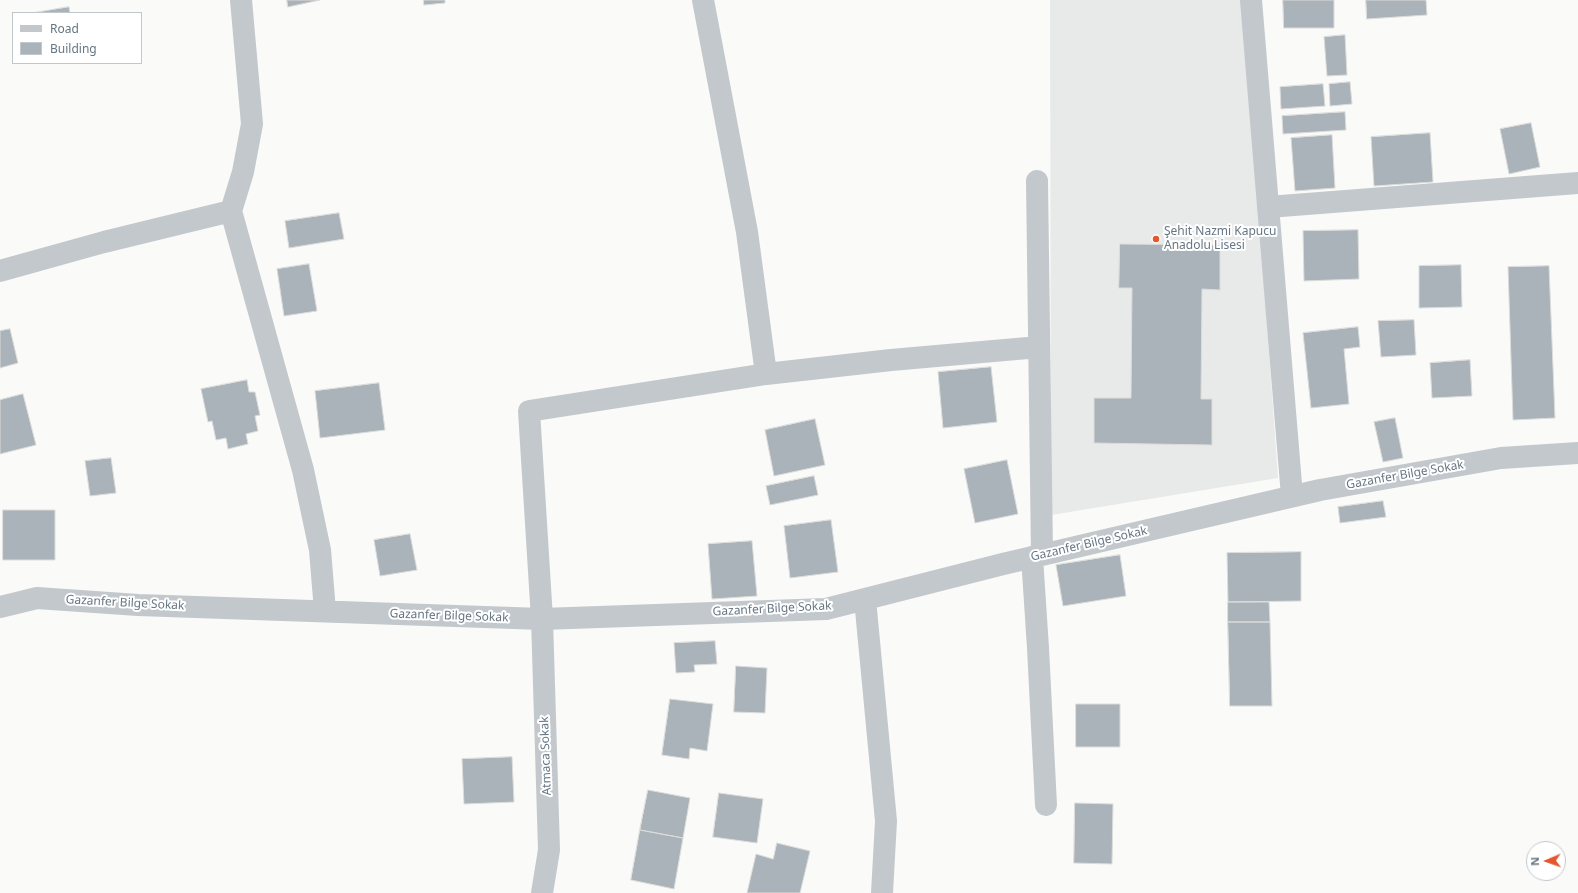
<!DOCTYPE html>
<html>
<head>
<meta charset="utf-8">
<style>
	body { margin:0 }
	#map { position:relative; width:1578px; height:893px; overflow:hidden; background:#fafaf8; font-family:"Noto Sans",sans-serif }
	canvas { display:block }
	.legend { position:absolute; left:12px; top:12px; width:130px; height:52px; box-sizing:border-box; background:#fff; border:1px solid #c1c8cd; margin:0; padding:5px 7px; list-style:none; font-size:12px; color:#657683 }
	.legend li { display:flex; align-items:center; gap:8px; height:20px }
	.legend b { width:20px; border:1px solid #c1c8cd }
	.north { position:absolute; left:1526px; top:841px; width:40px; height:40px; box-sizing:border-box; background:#fff; border:1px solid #c1c8cd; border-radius:50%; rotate:268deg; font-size:11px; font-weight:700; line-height:16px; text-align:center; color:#657683 }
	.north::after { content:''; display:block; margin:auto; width:14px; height:18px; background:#e4572e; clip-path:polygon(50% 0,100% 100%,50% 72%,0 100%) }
</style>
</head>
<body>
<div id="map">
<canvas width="1578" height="893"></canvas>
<ul class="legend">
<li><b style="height:5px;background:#c3c8cc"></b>Road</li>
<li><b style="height:11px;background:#aab3b9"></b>Building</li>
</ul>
<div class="north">N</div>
</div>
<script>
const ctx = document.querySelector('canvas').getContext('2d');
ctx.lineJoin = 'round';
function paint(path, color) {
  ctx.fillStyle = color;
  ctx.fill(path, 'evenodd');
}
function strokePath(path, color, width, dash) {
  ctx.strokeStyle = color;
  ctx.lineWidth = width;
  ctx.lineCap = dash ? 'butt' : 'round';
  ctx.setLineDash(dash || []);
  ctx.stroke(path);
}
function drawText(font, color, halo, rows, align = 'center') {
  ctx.font = font + ' "Noto Sans",sans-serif';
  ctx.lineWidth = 4;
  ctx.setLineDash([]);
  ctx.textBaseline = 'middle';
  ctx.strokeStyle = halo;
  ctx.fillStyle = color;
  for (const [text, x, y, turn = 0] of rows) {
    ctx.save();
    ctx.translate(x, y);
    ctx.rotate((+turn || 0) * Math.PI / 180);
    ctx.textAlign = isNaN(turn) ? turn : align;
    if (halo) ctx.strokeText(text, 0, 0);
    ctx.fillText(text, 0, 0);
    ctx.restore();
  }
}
const built = new Path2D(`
	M1050,0H1244L1278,478L1051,515Z`);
const building = new Path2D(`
	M287,0H320L288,7Z
	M424,0H445V3L424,5Z
	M1283,0H1334V28H1284Z
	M1366,0H1426L1427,15L1367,19Z
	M69,7L70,13H32Z
	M1345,35L1347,75L1327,76L1324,37Z
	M1350,82L1352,104L1330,106L1329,84Z
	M1323,84L1325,106L1281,109L1280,87Z
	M1345,112L1346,130L1283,134L1282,116Z
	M1531,123L1540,167L1509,174L1500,129Z
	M1430,133L1433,182L1374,186L1371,137Z
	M1332,135L1335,188L1295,191L1291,138Z
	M339,213L344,239L289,248L285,221Z
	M1358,230L1359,279L1304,281L1303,231Z
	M1120,244L1220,245V290L1202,289L1201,399H1212V445L1094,443V398H1131L1132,288H1119Z
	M309,264L317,311L284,316L277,269Z
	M1461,265L1462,307L1419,308V266Z
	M1549,266L1555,418L1513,420L1508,267Z
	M1414,320L1416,355L1381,357L1378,321Z
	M1358,327L1360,347L1344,349L1349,404L1311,408L1303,333Z
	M10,329L18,363L0,368V331Z
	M1470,360L1472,396L1432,398L1430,363Z
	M991,367L997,422L943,428L938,372Z
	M247,380L249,392H255L260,415L255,416L258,431L246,434L248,444L228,449L226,438L216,440L212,421L208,422L201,389Z
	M379,383L385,430L320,438L315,391Z
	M23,394L36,445L0,454V400Z
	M1395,418L1403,458L1383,462L1374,422Z
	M815,419L825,465L774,476L765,430Z
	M111,458L116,493L90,496L85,461Z
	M1007,460L1018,514L975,523L964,469Z
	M814,476L818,495L770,505L766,486Z
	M1383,501L1386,517L1340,523L1338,507Z
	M3,510H55V560H3Z
	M831,520L838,572L790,578L784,526Z
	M410,534L417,570L380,576L374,540Z
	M752,541L757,596L712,599L708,544Z
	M1301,552V601L1228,602L1227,553Z
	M1120,555L1126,596L1063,606L1056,565Z
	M1228,602H1269L1270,622H1228Z
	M1228,622H1270L1272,706H1230Z
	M715,641L717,664L694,665L695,672L676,673L674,643Z
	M736,666L767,668L765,713L734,712Z
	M670,699L713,704L707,751L690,748L689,759L662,755Z
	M1076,704H1120V747H1076Z
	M512,757L514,802L464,804L462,759Z
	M648,790L690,798L683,838L640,830Z
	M719,793L763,799L757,843L713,837Z
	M1075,803L1113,804L1112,864L1074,863Z
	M640,830L683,838L674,889L631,880Z
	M777,843L810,851L800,893H747L756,854L773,859Z`);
const minor = new Path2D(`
	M703,0L747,232L766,374
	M1251,0L1292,496
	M1037,181L1042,555
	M1268,207L1578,183
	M231,211L303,470L320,550L325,611
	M0,271L104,242L231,211L243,172L252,124L241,0
	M1032,557L1038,648L1046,805
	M865,599L886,821L882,893
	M0,607L37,598L138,605L542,619L826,609L1003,564L1320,490L1501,458L1578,453
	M542,893L549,850L542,619L529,411L766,374L891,360L1039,347`);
const markers = [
	[1156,239,4,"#e4572e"]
];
const poiNames = [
	["Şehit Nazmi Kapucu",1164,232],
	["Anadolu Lisesi",1164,246]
];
const streetNames = [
	["Gazanfer Bilge Sokak",1405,475,-10],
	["Gazanfer Bilge Sokak",1089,544,-13],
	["Gazanfer Bilge Sokak",125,603,3],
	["Gazanfer Bilge Sokak",772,609,-3],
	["Gazanfer Bilge Sokak",449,616,2],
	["Atmaca Sokak",546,756,-92]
];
paint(built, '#e8e9e9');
paint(building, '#aab3b9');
strokePath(building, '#dcdcda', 1);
strokePath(minor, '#c3c8cc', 22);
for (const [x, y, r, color] of markers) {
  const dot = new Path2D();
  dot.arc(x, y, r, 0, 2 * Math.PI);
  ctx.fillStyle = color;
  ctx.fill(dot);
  strokePath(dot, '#fff', 1.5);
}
drawText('12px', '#657683', '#fff', poiNames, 'left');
drawText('12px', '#657683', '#fff', streetNames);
</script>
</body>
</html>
